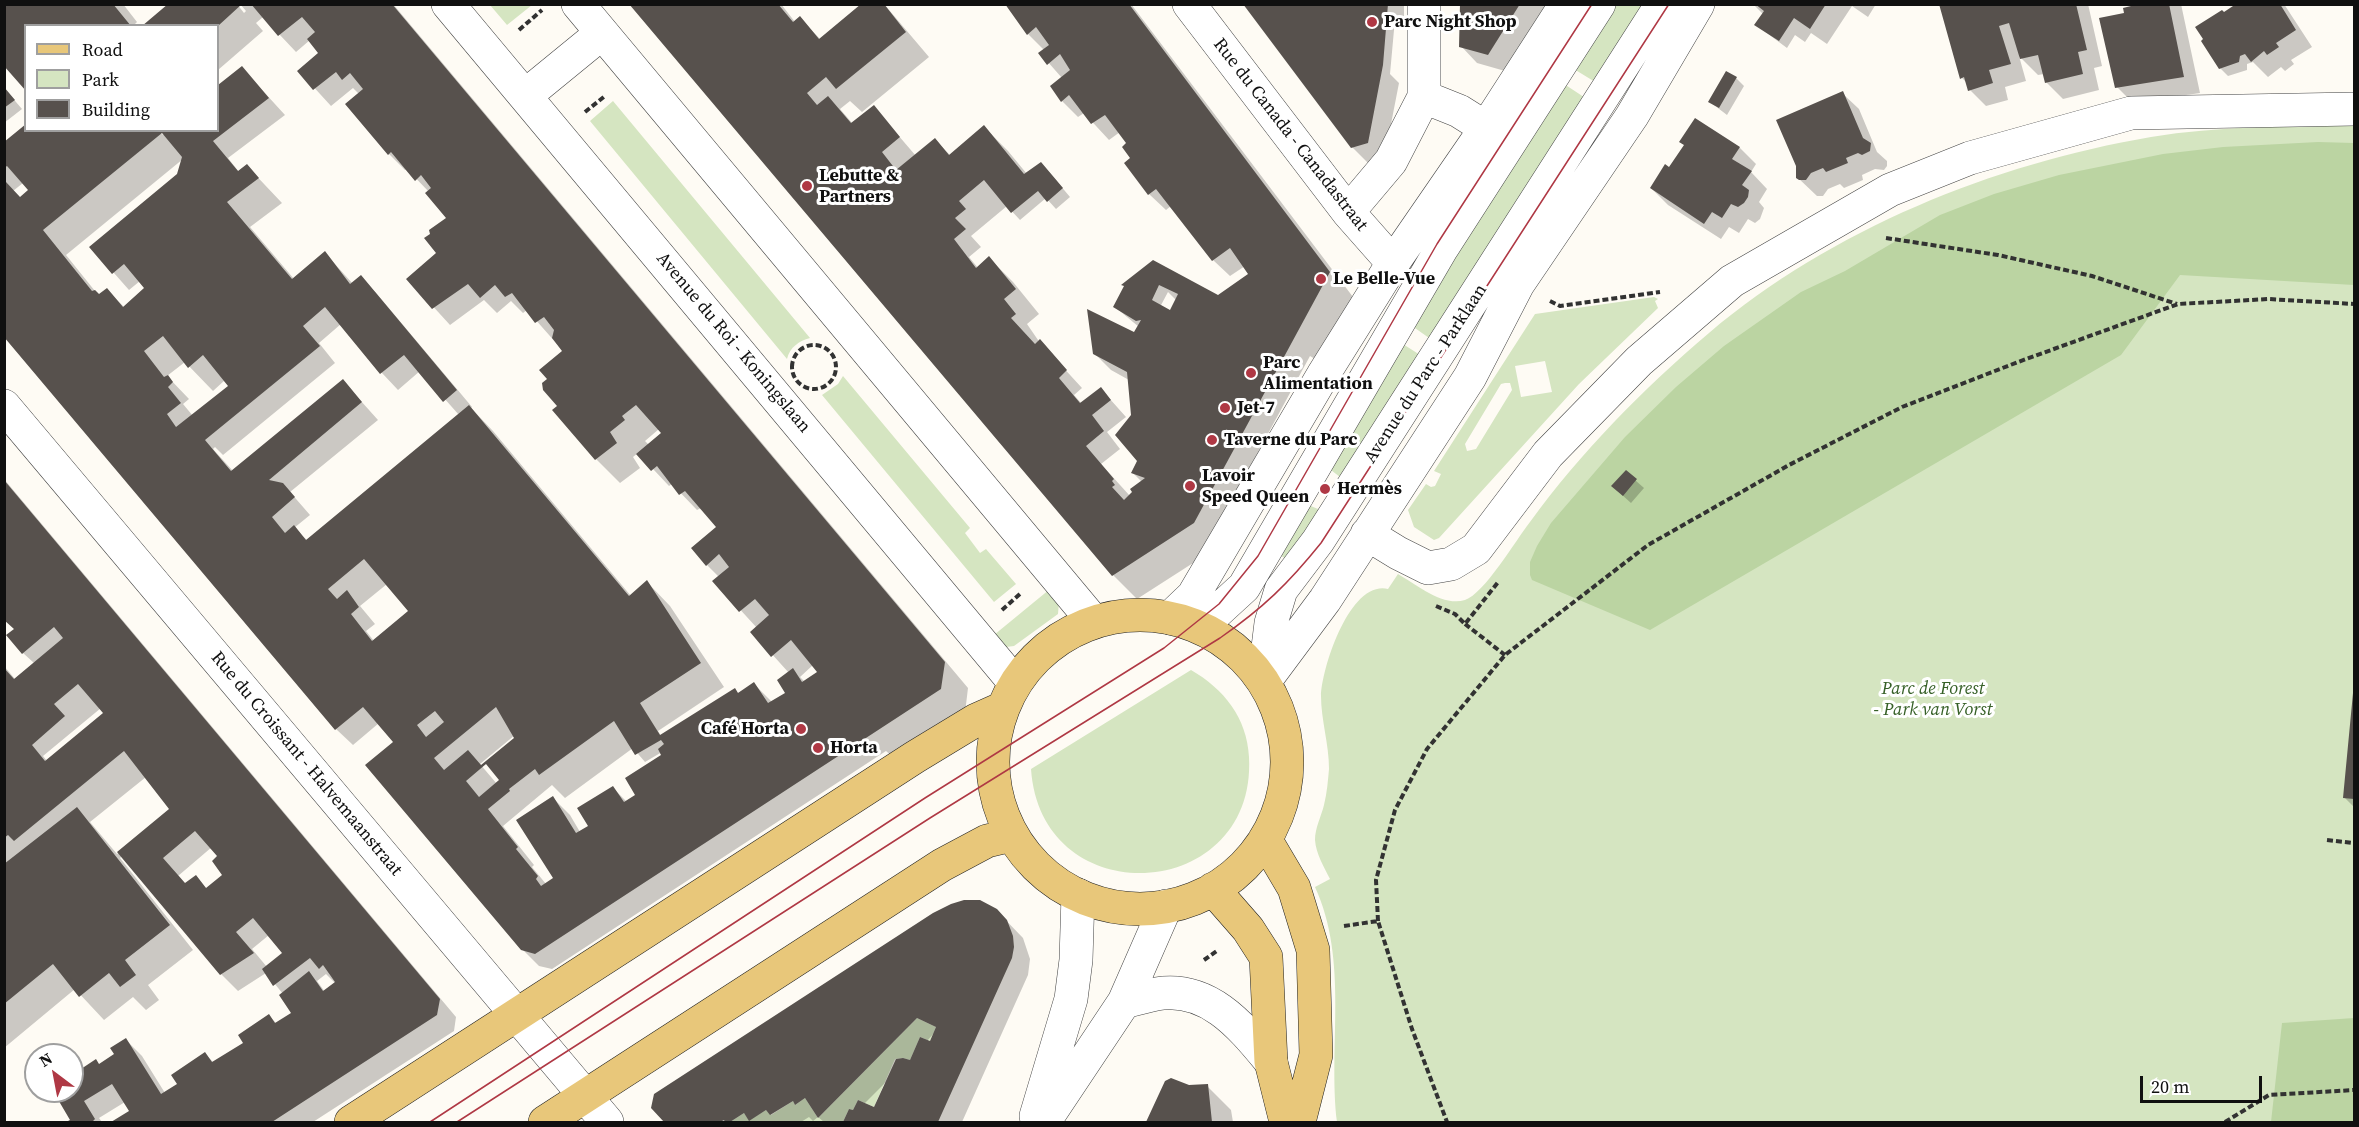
<!DOCTYPE html>
<html>
<head>
<meta charset="utf-8">
<style>
	body { margin:0 }
	#map { position:relative; width:2359px; height:1127px; overflow:hidden; background:#fefbf4; font-family:"Source Serif 4",serif }
	canvas { display:block }
	.frame { position:absolute; inset:0; border:6px solid #101010; pointer-events:none }
	.legend { position:absolute; left:24px; top:24px; width:195px; height:108px; box-sizing:border-box; background:#fff; border:2px solid #9f9f9f; margin:0; padding:8px 10px; list-style:none; font-size:18px; color:#101010 }
	.legend li { display:flex; align-items:center; gap:12px; height:30px }
	.legend b { width:30px; border:2px solid #9f9f9f }
	.north { position:absolute; left:24px; top:1043px; width:60px; height:60px; box-sizing:border-box; background:#fff; border:2px solid #9f9f9f; border-radius:50%; rotate:328deg; font-size:16px; font-weight:700; line-height:24px; text-align:center; color:#101010 }
	.north::after { content:''; display:block; margin:auto; width:21px; height:27px; background:#af3844; clip-path:polygon(50% 0,100% 100%,50% 72%,0 100%) }
	.scale { position:absolute; left:2140px; top:1076px; width:122px; height:27px; box-sizing:border-box; border:3px solid #101010; border-top:0; padding-left:8px; font-size:18px; line-height:21px; white-space:nowrap; color:#101010; -webkit-text-stroke:4px #fff; paint-order:stroke }
</style>
</head>
<body>
<div id="map">
<canvas width="2359" height="1127"></canvas>
<div class="frame"></div>
<ul class="legend">
<li><b style="height:8px;background:#e8c77a"></b>Road</li>
<li><b style="height:16px;background:#d5e5c1"></b>Park</li>
<li><b style="height:16px;background:#57514d"></b>Building</li>
</ul>
<div class="north">N</div>
<div class="scale">20 m</div>
</div>
<script>
const ctx = document.querySelector('canvas').getContext('2d');
ctx.lineJoin = 'round';
function paint(path, color) {
  ctx.fillStyle = color;
  ctx.fill(path, 'evenodd');
}
function strokePath(path, color, width, dash) {
  ctx.strokeStyle = color;
  ctx.lineWidth = width;
  ctx.lineCap = dash ? 'butt' : 'round';
  ctx.setLineDash(dash || []);
  ctx.stroke(path);
}
function drawText(font, color, halo, rows, align = 'center') {
  ctx.font = font + ' "Source Serif 4",serif';
  ctx.lineWidth = 6;
  ctx.setLineDash([]);
  ctx.textBaseline = 'middle';
  ctx.strokeStyle = halo;
  ctx.fillStyle = color;
  for (const [text, x, y, turn = 0] of rows) {
    ctx.save();
    ctx.translate(x, y);
    ctx.rotate((+turn || 0) * Math.PI / 180);
    ctx.textAlign = isNaN(turn) ? turn : align;
    if (halo) ctx.strokeText(text, 0, 0);
    ctx.fillText(text, 0, 0);
    ctx.restore();
  }
}
const green = new Path2D(`
	M532,5L507,25L490,5L532,4Z
	M1602,5H1660L1605,88L1564,63Z
	M1555,78L1596,105L1439,345L1405,321Z
	M613,101L810,338C799,341 790,347 787,359L590,121Z
	M2354,125V1122H1337C1328,1045 1349,961 1315,887L1330,879C1324,867 1316,854 1315,840C1315,828 1321,817 1324,805C1327,793 1328,780 1329,769C1329,744 1321,720 1321,696C1322,667 1350,580 1388,589L1398,574C1417,585 1443,607 1465,600C1484,594 1516,540 1530,522C1581,452 1643,389 1709,333C1832,229 1993,164 2151,137C2218,126 2287,126 2354,125Z
	M1654,297L1658,299L1655,301L1658,308L1579,384L1439,538L1434,540L1414,527L1408,510L1426,484L1431,487L1435,486L1441,474L1434,471L1535,314ZM1545,361L1552,392L1521,397L1515,366ZM1505,383H1510L1512,390L1476,449L1467,451L1465,444L1501,384Z
	M1395,339L1428,360L1292,563L1274,551L1306,504L1318,509L1323,507L1340,477L1327,467Z
	M843,376L970,528L965,533L980,553L986,549L1016,584L994,602L822,395L838,384Z
	M1050,589L1059,602L1058,614L1014,646L1006,647L994,635Z
	M1191,670C1224,689 1247,718 1249,757C1257,903 1041,916 1031,769Z
	M917,1018L936,1027L930,1041L920,1037L910,1060L903,1058L895,1059L874,1107L858,1100L853,1110L849,1109L843,1122H730L744,1113L749,1120L766,1110L771,1115L793,1101L795,1105L805,1098L818,1118Z`);
const forest = new Path2D(`
	M2318,142L2354,143V285L2180,275L2121,355L1650,630L1532,580L1530,575V562L1537,546L1551,523L1625,437L1676,387L1724,346L1801,292L1845,271L1940,215L1994,194L2059,175L2163,154L2223,147Z
	M2354,1018V1122H2271L2282,1023Z`);
const shadow = new Path2D(`
	M4,4H123L137,22L133,26H26L4,70Z
	M237,4L244,13L246,11L240,4H393L968,688L965,713L894,758L886,751L552,969L539,966L522,949L395,742L379,723L353,745L336,729L4,335V144L26,130H152L164,135L218,130V87L242,68L285,115L228,158L239,172L247,166L282,203L250,227L294,279L325,253L353,284L361,277L377,294L472,407L471,408L493,431L631,596L647,582L670,606L724,687L658,731L661,736L754,684L772,702L787,693L789,673L752,632L757,628L714,581L719,577L707,565L718,527L701,508L697,510L672,484L669,486L638,453L633,457L640,468L620,483L596,459L554,410L559,406L549,379L564,352L527,310L523,313L511,301L497,313L484,300L450,325L408,279L438,253L449,218L429,192L407,169L405,170L389,154L359,94L353,88L331,106L299,71L321,53L310,40L296,52L263,17L256,23L263,31L218,70V26ZM183,159L179,175L91,247L129,290L140,281L146,289L125,308L107,290L99,296L66,255ZM23,183L31,191L21,199L13,191ZM341,324L382,373L398,390L420,371L459,415L308,541L294,528L310,515L290,492L378,420L343,381L233,471L213,449L215,447L223,455L335,363L319,343ZM185,362L213,391L225,380L230,386L193,416L183,404L189,399L167,376ZM659,429L663,434L649,445L645,441ZM387,584L410,612L374,641L366,631L375,624L360,606ZM813,665L819,672L805,682L800,677ZM515,735L501,780L497,784L480,764ZM633,748L645,762L662,752L664,755L637,796L627,802L613,788L591,826L580,832L570,815L553,798L555,878L546,884L532,867L534,865L503,826L552,785L565,798Z
	M631,4H781L795,22L800,18L821,40L884,4L929,57L862,112L850,101L840,109L853,124L874,107L916,156L935,140L950,155L984,127L1008,151L1027,174L1049,172L1070,197L1056,209L1046,198L1020,220L1007,206L971,236L981,247L969,257L978,268L989,258L1013,282L1039,314L1027,324L1038,340L1082,388L1074,395L1082,404L1101,389L1126,417L1107,432L1120,449L1101,464L1130,496L1142,482L1132,472L1138,461L1129,380L1111,370L1094,353L1135,334L1139,327L1115,307L1153,262L1224,301L1250,274L1245,266L1230,276L1213,260L1171,206L1166,210L1149,194L1132,159L1129,144L1120,132L1109,140L1084,113L1078,117L1062,101V78L1040,53L1044,50L1028,34L1006,4H1131L1353,297L1318,361L1310,356L1217,528L1218,547L1137,599L1113,575ZM1168,292L1176,300L1170,312L1160,307Z
	M1245,4H1404V19H1395L1390,74L1399,83L1384,160L1369,164L1352,147Z
	M1461,4H1547L1505,71L1477,63L1461,46Z
	M1753,4H1876L1868,17L1852,6L1827,44L1811,33L1805,42L1795,35L1787,48L1756,25L1763,14Z
	M1941,4H2088L2102,66L2094,68L2099,90L2063,99L2046,82L2044,74L2038,75L2019,56L2026,81L2005,87L2008,100L1986,106L1970,90L1968,84L1962,78Z
	M2147,4H2181L2200,93L2133,103L2117,87L2126,14Z
	M2247,4H2284L2312,47L2291,60L2294,64L2285,71L2281,67L2268,77L2253,62L2247,64V70L2228,76L2220,68V16L2238,5L2242,8Z
	M1736,78L1744,86L1727,115L1710,102Z
	M4,88L22,109L4,123Z
	M1842,93L1859,109L1877,152L1887,161V166L1884,170L1875,169L1862,175L1863,180L1844,188L1840,184L1828,189L1823,196H1817L1797,177Z
	M1695,120L1740,148L1756,164L1751,172L1767,189L1759,202L1764,208L1760,219L1755,223L1748,219L1739,233L1729,227L1721,239L1668,205L1651,188L1670,169L1685,145Z
	M1626,472L1644,488L1631,503L1621,494Z
	M4,479L456,1017L454,1031L313,1122H114L131,1112L125,1102L99,1118L102,1122H69L72,1121L55,1091H72V1076L100,1065L116,1055L126,1040L142,1056L165,1093L179,1084L205,1054L214,1063L245,1044L269,1016L277,1024L293,1014L283,994L266,973L238,991L221,974L122,856L120,858L193,950L148,985L159,1000L146,1010L133,997L104,1020L75,989L4,1048V666L15,679L34,663L23,653L16,629L7,619L4,621ZM101,708L105,713L47,761L43,756ZM146,777L172,809L117,854L90,822ZM212,847L219,856L224,875L207,889L195,877L186,885L178,876ZM269,935L284,954L267,967L252,949ZM326,974L336,984L325,992L317,981Z
	M1326,487L1329,489L1337,496L1331,499L1323,491Z
	M2354,692V807L2344,797Z
	M996,910L1023,938L1030,959L1028,975L962,1122H824L818,1117L813,1121L809,1117L801,1122H666L653,1108ZM935,1032L931,1043L927,1041ZM887,1081L875,1109L864,1104Z
	M1166,1082L1189,1086H1207L1231,1110L1233,1122H1148Z`);
const building = new Path2D(`
	M4,4H113L131,26H26V91L4,66Z
	M168,4H242L218,26H142Z
	M251,4H392L945,662L941,689L535,954L521,950L365,765L393,742L363,707L335,730L4,337V183L6,182L20,197L28,190L7,166L4,168V142L26,124V130H218V85L242,66L269,98L213,141L238,171L247,164L259,178L227,202L292,279L325,251L350,284L361,275L457,390L443,402L404,355L380,374L325,307L303,326L320,346L205,440L231,471L343,379L357,396L362,402L269,480L283,483L295,497L272,517L285,533L294,525L306,540L469,405L629,596L647,580L701,663L640,703L660,735L735,688L738,693L754,682L768,703L785,693L777,680L793,668L802,682L817,672L791,640L771,657L750,632L769,615L755,599L739,612L712,581L729,567L719,554L706,566L691,548L716,527L685,491L679,495L657,466L651,471L636,454L661,433L636,405L622,416L625,420L610,432L617,443L595,460L552,410L557,406L543,390L542,383L547,379L539,370L562,351L552,338L554,330L544,317L535,323L512,293L505,297L495,285L480,298L468,284L432,309L406,279L436,253L424,238L430,234L429,230L446,218L425,193L431,188L421,175L415,181L391,152L388,155L345,104L363,89L350,73L342,80L336,72L313,90L297,71L318,53L307,39L315,32L302,17L278,36ZM162,133L182,157L177,174L89,247L112,274L124,264L144,288L123,307L107,288L99,294L95,290L92,291L43,230ZM163,336L188,368L203,355L228,386L176,427L167,414L181,403L168,387L173,382L168,375L164,377L144,351ZM364,559L408,611L372,641L351,614L359,607L347,590L337,599L328,589ZM496,707L514,738L481,765L468,750L444,770L434,758ZM435,711L444,722L426,737L417,725ZM614,721L635,755L661,740L664,744L658,749L661,755L625,778L635,795L624,802L613,786L577,808L588,826L576,833L553,796L516,820L553,878L541,886L536,879L538,876L516,849L518,847L488,809L510,791L509,789L535,769L539,775ZM486,764L499,780L479,797L466,781Z
	M629,4H778L793,22L800,16L819,39L861,4H884L906,32L836,89L826,77L807,93L817,105L828,96L851,123L874,105L900,137L882,152L896,170L935,138L949,155L984,125L1024,174L1041,162L1063,188L1047,202L1038,191L1011,213L984,180L959,201L966,209L955,218L966,229L954,239L976,268L989,256L1016,289L1004,299L1016,314L1011,318L1035,344L1040,339L1067,370L1059,378L1080,403L1101,387L1111,400L1092,415L1104,431L1086,446L1114,479L1112,481L1115,485L1112,487L1124,500L1132,492L1130,489L1145,478L1131,473L1137,461L1115,435L1131,415L1127,372L1093,354L1087,309L1134,332L1141,320L1136,321L1113,307L1124,286L1121,285L1153,260L1218,295L1248,274L1230,248L1212,261L1156,189L1148,195L1124,163L1130,158L1122,147L1126,143L1105,115L1091,124L1069,95L1061,102L1050,86L1070,70L1060,54L1047,65L1038,53L1049,45L1036,27L1027,35L1005,4H1129L1330,272L1194,523L1112,576ZM1159,285L1178,294L1170,310L1152,300Z
	M1243,4H1388L1383,65L1368,143L1351,148Z
	M1460,4H1520L1488,55L1459,47Z
	M1755,4H1826L1810,29L1794,18L1779,41L1754,25L1764,11Z
	M1939,4H2076L2087,50L2078,52L2083,74L2045,83L2038,55L2020,59L2009,23L1999,26L2011,64L1989,70L1993,83L1968,91L1964,77L1960,79Z
	M2139,4H2169L2184,77L2115,88L2099,18L2124,13L2123,8Z
	M2236,4L2241,6L2245,4H2280L2296,30L2276,43L2279,47L2267,55L2264,51L2251,62L2245,54L2240,56L2239,62L2219,69L2201,41L2203,39L2195,27L2222,10L2224,12Z
	M1726,71L1737,77L1719,108L1708,102Z
	M4,87L15,100L4,108Z
	M1843,91L1863,138L1871,143L1870,151L1862,155L1858,153L1846,158L1848,163L1826,172L1823,168L1811,173L1806,180H1799L1796,178V166L1776,120Z
	M1695,118L1740,147L1732,159L1752,171L1742,185L1749,190L1748,197L1744,203L1738,207L1731,204L1722,218L1712,212L1704,224L1650,188L1665,164L1669,167L1684,145L1679,142Z
	M1626,470L1637,479L1623,496L1611,486Z
	M4,480L440,999L437,1015L272,1122H111L129,1111L112,1084L84,1101L95,1119L92,1122H66L70,1120L53,1091H72V1075L96,1059L99,1064L114,1054L110,1048L126,1038L161,1094L177,1084L171,1075L205,1052L212,1062L243,1043L238,1035L269,1014L275,1023L291,1013L279,995L309,971L323,991L335,982L323,965L319,969L310,958L273,986L262,969L282,953L253,918L236,932L254,953L220,975L117,852L169,809L124,751L14,841L8,835L4,838V668L14,679L63,638L54,627L22,654L6,635L14,629L4,620ZM78,684L103,713L45,761L32,745L65,716L54,704ZM195,831L217,856L212,861L222,875L206,888L196,875L185,883L163,858Z
	M1325,485L1330,487L1325,493L1321,491Z
	M2353,693H2354V799L2343,798Z
	M77,807L170,925L125,960L136,975L120,987L109,973L79,997L53,964L4,1004V864Z
	M964,900H980L997,909L1007,920L1013,936L1014,947L1012,958L938,1122H843L849,1109L853,1110L858,1100L874,1107L896,1059L903,1058L910,1060L920,1037L930,1041L936,1027L917,1018L818,1118L805,1098L795,1105L793,1101L770,1115L766,1110L749,1121L744,1113L730,1122H725L724,1120L720,1122H664L651,1108L654,1094L933,913L951,904Z
	M1171,1078L1189,1085L1208,1084L1212,1122H1146L1165,1081Z`);
const path = new Path2D(`
	M519,30L542,10
	M585,112L605,96
	M1886,238L1998,255L2092,276L2177,304
	M1550,301L1560,306L1660,292
	M792 367a22 22 0 1 1 44 0a22 22 0 1 1-44 0Z
	M1436,606L1455,614L1465,624L1499,581
	M1002,610L1021,593
	M1465,624L1505,655
	M2327,840L2354,843
	M1378,921L1376,880L1395,810L1427,749L1505,655L1648,545L1789,465L1902,407L2018,362L2178,304L2268,299L2354,304
	M1344,926L1378,921L1412,1029L1447,1122
	M1204,960L1218,950
	M2225,1122L2269,1095L2354,1090`);
const minor = new Path2D(`
	M448,4L1015,683
	M578,4L1094,622
	M1189,4L1348,212L1393,263
	M1424,4V97L1459,111L1486,128
	M525,96L602,33
	M1348,212L1391,161L1424,97
	M4,406L607,1122
	M1367,534L1398,553L1428,568L1451,564L1476,549L1548,454L1639,361L1732,281L1890,190L1970,158L2131,113L2354,109
	M1170,618L1193,596L1323,375L1393,263L1486,128L1566,4
	M1195,625L1208,620L1244,587L1442,248L1599,4
	M1264,680L1271,623L1281,590L1318,541L1662,4
	M1264,682L1325,600L1470,377L1518,284L1632,116L1698,4
	M1124,1002C1135,999 1146,996 1156,994C1209,985 1242,1027 1271,1062
	M1036,1116L1071,999L1076,960L1078,895
	M1044,1122L1124,1002L1166,906`);
const major = new Path2D(`
	M993 762a147 147 0 1 1 294 0a147 147 0 1 1-294 0Z
	M1265,839L1294,888L1313,950L1316,1055L1299,1122
	M1213,889L1248,929L1266,957L1271,1062L1286,1122
	M351,1122L915,757L976,720L1003,708
	M545,1122L942,865L987,841L1012,835`);
const tram = new Path2D(`
	M430,1122L925,798L1164,648L1219,604L1258,556L1437,244L1592,4
	M457,1122L930,818L1220,638C1263,608 1288,584 1321,543L1669,4`);
const markers = [
	[1372,22,6,"#af3844"],
	[807,186,6,"#af3844"],
	[1321,279,6,"#af3844"],
	[1251,373,6,"#af3844"],
	[1225,408,6,"#af3844"],
	[1212,440,6,"#af3844"],
	[1190,486,6,"#af3844"],
	[1325,489,6,"#af3844"],
	[801,729,6,"#af3844"],
	[818,748,6,"#af3844"]
];
const poiNames = [
	["Parc Night Shop",1384,22],
	["Lebutte &",819,176],
	["Partners",819,197],
	["Le Belle-Vue",1333,279],
	["Parc",1263,363],
	["Alimentation",1263,384],
	["Jet-7",1237,408],
	["Taverne du Parc",1224,440],
	["Lavoir",1202,476],
	["Speed Queen",1202,497],
	["Hermès",1337,489],
	["Café Horta",789,729,"right"],
	["Horta",830,748]
];
const streetNames = [
	["Rue du Canada - Canadastraat",1290,135,52],
	["Avenue du Roi - Koningslaan",733,343,50],
	["Avenue du Parc - Parklaan",1426,374,-57],
	["Rue du Croissant - Halvemaanstraat",306,764,50]
];
const parkNames = [
	["Parc de Forest",1933,689],
	["- Park van Vorst",1933,710]
];
paint(green, '#d5e5c1');
paint(forest, '#bbd4a2');
paint(shadow, '#0003');
paint(building, '#57514d');
strokePath(minor, '#434343', 34);
strokePath(major, '#212121', 34);
strokePath(path, '#323232', 4, [6, 3]);
strokePath(minor, '#fff', 33);
strokePath(major, '#e8c77a', 33);
strokePath(tram, '#af3844', 1.5);
for (const [x, y, r, color] of markers) {
  const dot = new Path2D();
  dot.arc(x, y, r, 0, 2 * Math.PI);
  ctx.fillStyle = color;
  ctx.fill(dot);
  strokePath(dot, '#fff', 2);
}
drawText('bold 18px', '#101010', '#fff', poiNames, 'left');
drawText('18px', '#101010', '#fff', streetNames);
drawText('italic 18px', '#366027', '#fff', parkNames);
</script>
</body>
</html>
